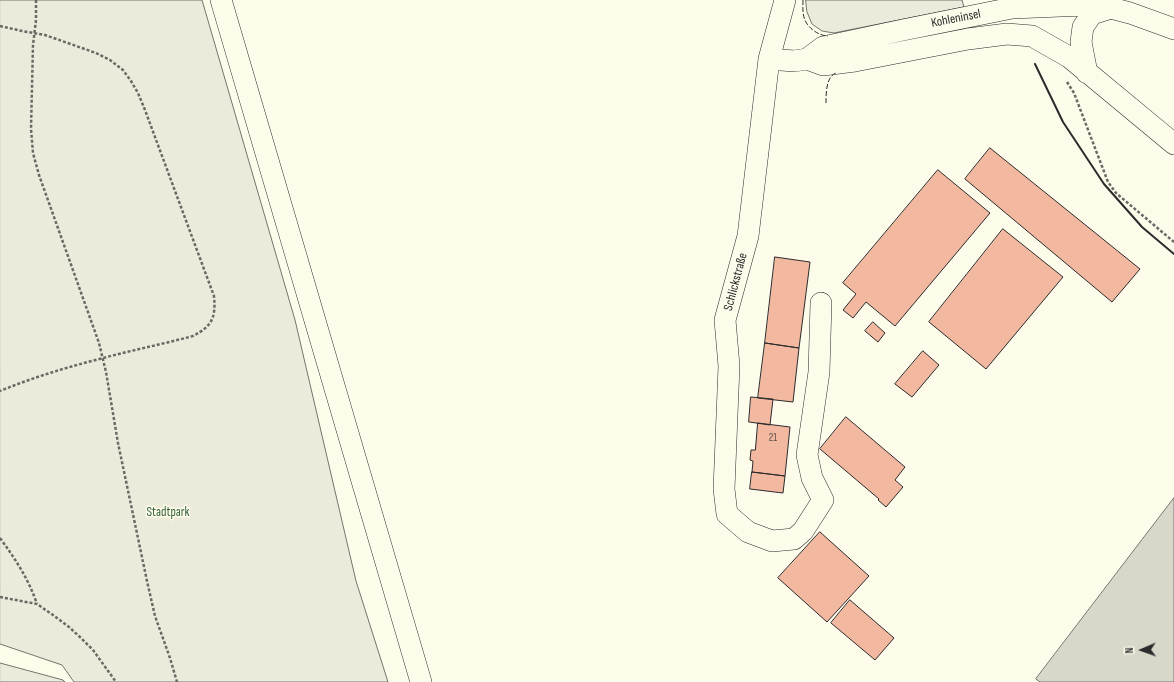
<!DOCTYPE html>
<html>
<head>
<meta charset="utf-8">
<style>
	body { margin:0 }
	#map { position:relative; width:1174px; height:682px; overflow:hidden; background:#fdfbea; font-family:"Sofia Sans Condensed",sans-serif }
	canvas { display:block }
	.north { position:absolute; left:1122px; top:630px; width:40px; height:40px; -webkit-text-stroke:3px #fdfbea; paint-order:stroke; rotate:268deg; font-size:11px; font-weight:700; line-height:16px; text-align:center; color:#2b2b2b }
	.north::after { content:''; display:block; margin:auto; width:14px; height:18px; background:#2b2b2b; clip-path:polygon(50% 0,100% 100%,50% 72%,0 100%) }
</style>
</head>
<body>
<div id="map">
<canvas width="1174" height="682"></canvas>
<div class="north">N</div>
</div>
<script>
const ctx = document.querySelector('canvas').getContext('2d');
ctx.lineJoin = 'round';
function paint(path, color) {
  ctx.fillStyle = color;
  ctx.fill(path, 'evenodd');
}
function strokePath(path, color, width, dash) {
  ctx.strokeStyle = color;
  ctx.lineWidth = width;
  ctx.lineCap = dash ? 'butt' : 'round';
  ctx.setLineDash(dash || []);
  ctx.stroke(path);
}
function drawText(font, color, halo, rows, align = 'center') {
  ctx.font = font + ' "Sofia Sans Condensed",sans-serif';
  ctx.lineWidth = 3;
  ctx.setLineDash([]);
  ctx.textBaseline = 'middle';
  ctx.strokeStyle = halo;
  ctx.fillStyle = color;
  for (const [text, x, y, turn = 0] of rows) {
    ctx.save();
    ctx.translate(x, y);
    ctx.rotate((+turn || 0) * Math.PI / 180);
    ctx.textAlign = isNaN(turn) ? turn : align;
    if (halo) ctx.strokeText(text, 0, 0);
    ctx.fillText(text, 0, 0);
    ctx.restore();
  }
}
const green = new Path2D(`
	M0,0H202L295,320L356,581L388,682H74L62,665L0,644Z
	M0,663L63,680L65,682H0Z`);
const parking = new Path2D(`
	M806,0H962L964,7L834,33L822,31L812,24L807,12Z`);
const water = new Path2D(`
	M1174,498V682H1040L1036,679Z`);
const building = new Path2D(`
	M990,148L1140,269L1112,302L965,179Z
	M938,170L990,213L895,326L866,302L853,318L843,310L856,294L843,283Z
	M1003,229L1063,277L986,369L929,322Z
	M775,257L810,262L799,348L765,343Z
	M873,322L885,333L878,342L865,331Z
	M765,343L799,348L793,402L758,398Z
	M923,351L939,365L912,397L895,384Z
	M751,397L773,399L770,425L749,422Z
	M846,417L905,467L895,480L903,487L886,507L878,500L879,499L820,449Z
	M758,423L790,427L785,476L752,472L753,461L750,460L751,450H755Z
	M752,472L785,476L783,493L750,489Z
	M820,532L869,576L827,622L778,578Z
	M850,600L894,638L875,660L831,623Z`);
const path = new Path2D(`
	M36,0V20L33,45L31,129L33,153L39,175L99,343L106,372L118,443L147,581L155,616L170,658L177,682
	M0,26L22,31L45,35L96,53L110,60L123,70L131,81L138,93L145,110L214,296C216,318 212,326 193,336C163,344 133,350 103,358C68,367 34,377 0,391
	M1067,82L1074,93L1108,182L1116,193L1174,242
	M0,538C16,560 28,578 37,604
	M0,597L37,604L53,615L69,627L81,638L93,650L116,682`);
const minor = new Path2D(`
	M221,0L421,682
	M785,0L769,59L748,236L725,320L729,366L724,489L727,514L748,532L772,541L794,539L803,531L823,500L812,478L807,455L819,372L821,303
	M769,59L794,61L807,59L823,65L855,61L968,39L1007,34L1032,36L1069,57L1174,144
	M807,59L823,47L903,30L1012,8L1085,5L1111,8L1130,13L1174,29
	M1087,73L1081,42L1083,27L1092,14L1111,8`);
const fence = new Path2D(`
	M803,0C803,7 802,13 805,20C808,28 819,36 828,36
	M826,103C826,93 826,77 836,73`);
const wall = new Path2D(`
	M1035,64L1063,122L1104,184L1142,227L1174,254`);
const numberNames = [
	["21",773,438]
];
const streetNames = [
	["Kohleninsel",956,19,-11],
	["Schlickstraße",736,282,-75]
];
const parkNames = [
	["Stadtpark",168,513]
];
paint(green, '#ecebdb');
strokePath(green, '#74746e', 1);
paint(parking, '#eceadb');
strokePath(parking, '#74746e', 1);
paint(water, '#d8d7c9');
strokePath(water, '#74746e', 1);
paint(building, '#f2b8a0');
strokePath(building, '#2b2b2b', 1);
strokePath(minor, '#2b2b2b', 22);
strokePath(path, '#6a6964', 2.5, [3, 2]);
strokePath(minor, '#fdfbea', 21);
strokePath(fence, '#2b2b2b', 1, [5, 2]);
strokePath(wall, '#2b2b2b', 2);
drawText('11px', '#5d4e48', null, numberNames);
drawText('13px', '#2b2b2b', '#fdfbea', streetNames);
drawText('13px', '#34623c', '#fdfbea', parkNames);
</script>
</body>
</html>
